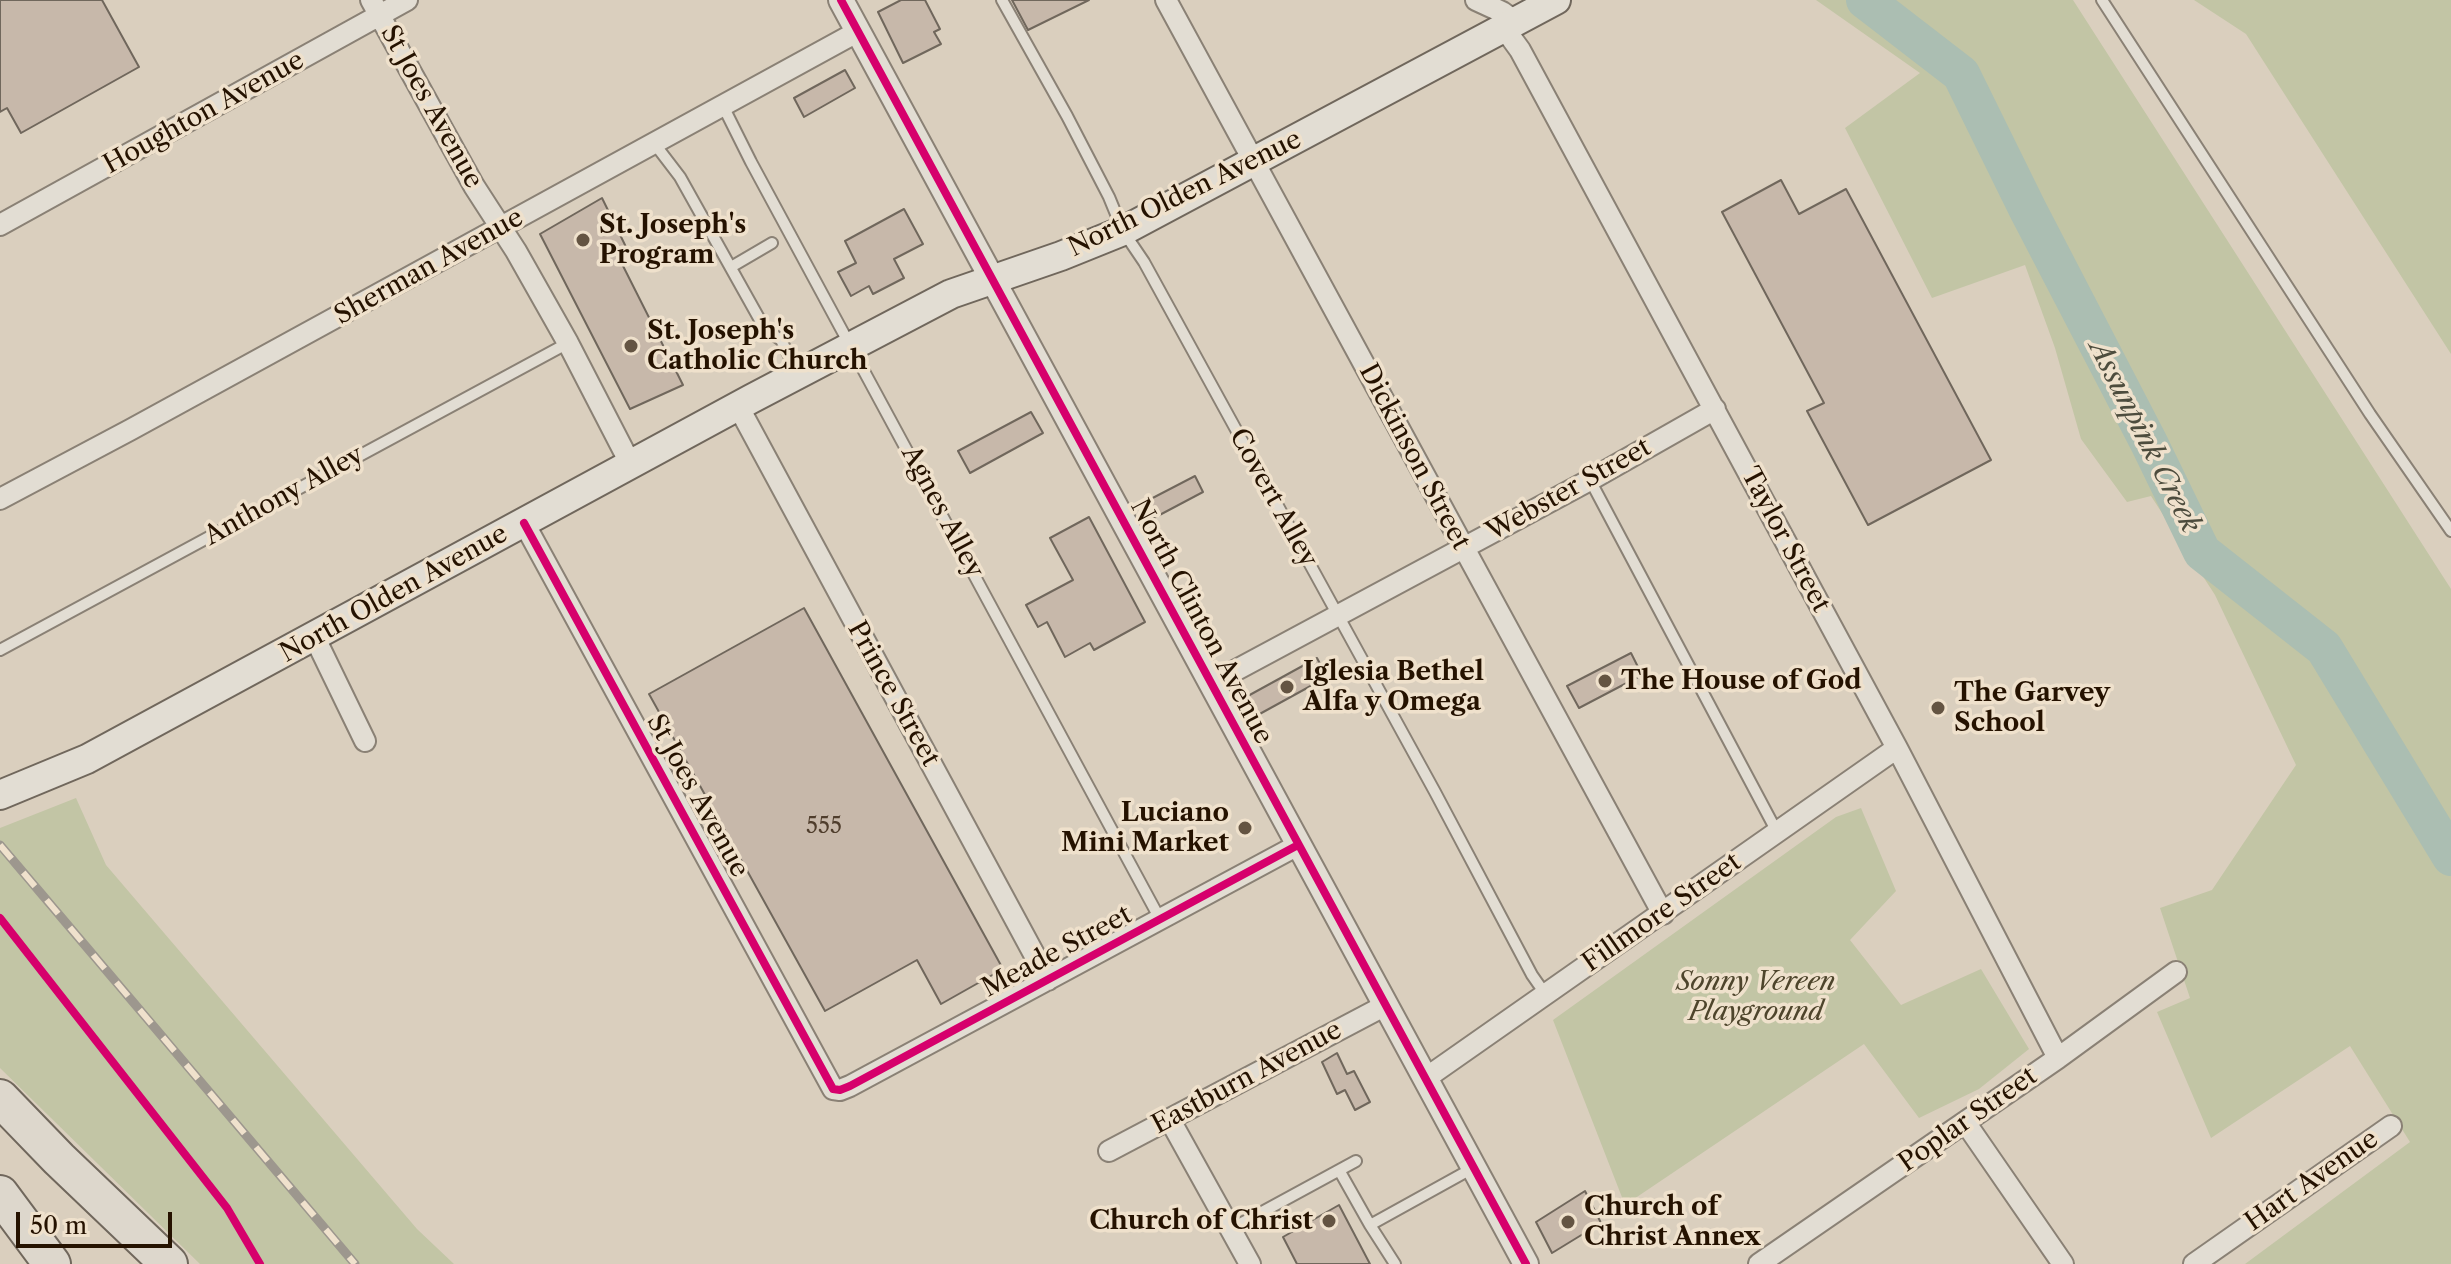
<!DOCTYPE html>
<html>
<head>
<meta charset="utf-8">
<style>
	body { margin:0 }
	#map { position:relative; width:2451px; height:1264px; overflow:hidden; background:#dacfbe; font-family:"Libre Caslon Text",serif }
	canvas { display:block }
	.scale { position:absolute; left:16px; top:1212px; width:156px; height:36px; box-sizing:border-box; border:4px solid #251200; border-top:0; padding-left:10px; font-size:24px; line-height:28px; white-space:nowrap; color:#251200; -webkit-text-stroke:6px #efe1cc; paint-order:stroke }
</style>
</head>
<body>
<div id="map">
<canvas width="2451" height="1264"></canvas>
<div class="scale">50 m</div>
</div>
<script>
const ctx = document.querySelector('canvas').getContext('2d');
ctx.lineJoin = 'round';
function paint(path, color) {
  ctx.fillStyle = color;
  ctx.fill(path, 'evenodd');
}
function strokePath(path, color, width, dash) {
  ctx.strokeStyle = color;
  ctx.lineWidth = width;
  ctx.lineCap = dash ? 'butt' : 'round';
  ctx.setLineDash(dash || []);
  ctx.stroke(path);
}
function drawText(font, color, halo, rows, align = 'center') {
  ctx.font = font + ' "Libre Caslon Text",serif';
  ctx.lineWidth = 7;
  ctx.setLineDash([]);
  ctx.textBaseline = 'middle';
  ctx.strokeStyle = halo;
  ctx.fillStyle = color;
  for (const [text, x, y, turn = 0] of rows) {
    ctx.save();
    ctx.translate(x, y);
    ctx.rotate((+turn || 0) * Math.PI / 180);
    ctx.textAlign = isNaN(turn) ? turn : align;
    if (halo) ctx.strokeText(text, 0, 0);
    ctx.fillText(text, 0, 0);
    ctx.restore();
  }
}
const green = new Path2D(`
	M1816,0H2073L2451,589V1264H2245L2410,1142L2350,1046L2211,1138L2157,1012L2190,998L2160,908L2212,890L2296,765L2215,595L2151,496L2127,502L2081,439L2055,348L2025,265L1932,298L1845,128L1920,73Z
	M2194,0H2451V354L2246,34Z
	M76,798L106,865L417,1229L454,1264H200L0,1068V828Z
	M1861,808L1896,891L1850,940L1901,1005L1981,969L2029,1049L1979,1089L1919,1118L1864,1044L1625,1205L1553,1020L1836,817Z`);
const river = new Path2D(`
	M1865,0L1961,74L2028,210L2149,443L2202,552L2324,648L2451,857`);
const building = new Path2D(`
	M0,0H102L139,67L21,133L7,108L0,112Z
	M901,0H925L940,29L934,32L941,44L903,63L878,12Z
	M1012,0H1089L1028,30Z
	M845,70L855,88L804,117L794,98Z
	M1781,180L1799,214L1846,189L1991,460L1868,525L1807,411L1824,403L1722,212Z
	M602,198L626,247L616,252L683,385L630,409L540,234Z
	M904,209L923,244L894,259L904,278L873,294L869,286L851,296L838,272L856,263L845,241Z
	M1031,412L1043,433L970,473L958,451Z
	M1195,476L1203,492L1152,519L1143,503Z
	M1089,517L1145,622L1094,650L1090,643L1065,657L1047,622L1038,627L1026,605L1073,580L1050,538Z
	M804,608L1003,969L941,1004L917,960L825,1011L649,694Z
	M1631,653L1642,675L1579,708L1567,686Z
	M1317,658L1327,677L1256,716L1246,697Z
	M1337,1053L1347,1074L1354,1071L1370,1102L1355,1110L1345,1090L1337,1094L1322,1062Z
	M1585,1191L1601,1223L1552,1253L1536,1222Z
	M1339,1205L1370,1264H1297L1283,1237Z`);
const service = new Path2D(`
	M1002,0L1067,116L1109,197L1123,231L1144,262L1435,792L1532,975L1546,995
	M2102,0L2370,414L2451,531
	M723,106L751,162L1160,919
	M654,143L680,177L765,329L781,340L798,373
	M731,267L772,243
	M1590,480L1777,832
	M0,650L568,343
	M1339,1170L1370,1225
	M1231,1229L1356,1161
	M1395,1264L1370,1225L1473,1168`);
const minor = new Path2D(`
	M371,0L474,186L516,251L568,343L631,465
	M1166,0L1663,914
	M1476,0L1502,12L1516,22
	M1504,28L1520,50L1897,748L2058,1058
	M0,225L407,0
	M738,406L1048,980
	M0,499L130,430L857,32
	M524,523L833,1089L840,1090L850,1086L1298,845
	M314,636L365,741
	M1212,683L1590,480L1715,409
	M1426,1078L1897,748
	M1170,1120L1250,1264
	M1965,1122L2063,1264
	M1109,1151L1386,1005
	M1759,1264L2058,1058L2176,972
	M2194,1264L2391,1126`);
const tertiary = new Path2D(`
	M841,0L1526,1264`);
const secondary = new Path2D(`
	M0,795L87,759L751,399L951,294L1061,256L1123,231L1556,0`);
const motorway = new Path2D(`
	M0,1098L59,1159L169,1264
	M0,1194L52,1264`);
const rail = new Path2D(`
	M0,845L355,1264`);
const cycleway = new Path2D(`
	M841,0L1526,1264
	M524,523L833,1089L840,1090L850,1086L1298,845
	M0,918L227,1208L260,1264`);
const markers = [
	[583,240,8,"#645442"],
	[631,346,8,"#645442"],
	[1605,681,8,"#645442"],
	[1287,687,8,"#645442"],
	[1938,708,8,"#645442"],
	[1245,828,8,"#645442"],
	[1329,1221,8,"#645442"],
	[1568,1222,8,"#645442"]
];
const numberNames = [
	["555",824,827]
];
const streetNames = [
	["St Joes Avenue",431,107,61],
	["Houghton Avenue",204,113,-29],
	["North Olden Avenue",1185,194,-26],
	["Sherman Avenue",429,267,-29],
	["Dickinson Street",1414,457,62],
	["Webster Street",1569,490,-29],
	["Anthony Alley",284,496,-29],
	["Covert Alley",1273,498,61],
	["Agnes Alley",942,512,62],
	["Taylor Street",1785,540,62],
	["North Olden Avenue",394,594,-29],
	["North Clinton Avenue",1201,622,62],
	["Prince Street",893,694,61],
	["St Joes Avenue",697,796,61],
	["Fillmore Street",1662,913,-35],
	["Meade Street",1057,952,-28],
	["Eastburn Avenue",1247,1078,-28],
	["Poplar Street",1968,1120,-35],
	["Hart Avenue",2312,1181,-35]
];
const poiNames = [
	["St. Joseph's",599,225],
	["Program",599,255],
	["St. Joseph's",647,331],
	["Catholic Church",647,361],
	["Iglesia Bethel",1303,672],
	["Alfa y Omega",1303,702],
	["The House of God",1621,681],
	["The Garvey",1954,693],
	["School",1954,723],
	["Luciano",1229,813,"right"],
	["Mini Market",1229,843,"right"],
	["Church of",1584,1207],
	["Christ Annex",1584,1237],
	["Church of Christ",1313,1221,"right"]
];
const parkNames = [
	["Sonny Vereen",1756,982],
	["Playground",1756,1012]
];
const waterNames = [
	["Assunpink Creek",2144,437,63]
];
paint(green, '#c2c5a5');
strokePath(river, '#abbeb2', 38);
paint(building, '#c7b8aa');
strokePath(building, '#70675c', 2);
strokePath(service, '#8a8175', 14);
strokePath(minor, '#8a8175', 24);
strokePath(tertiary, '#8a8175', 28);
strokePath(secondary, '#70675c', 32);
strokePath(motorway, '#70675c', 40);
strokePath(service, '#e2ddd3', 10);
strokePath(minor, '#e2ddd3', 20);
strokePath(tertiary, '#e2ddd3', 24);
strokePath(secondary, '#e2ddd3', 28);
strokePath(motorway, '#ddd7cc', 36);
strokePath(rail, '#9d978e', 9);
strokePath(rail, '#efe1cc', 6, [18]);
strokePath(cycleway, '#d6006c', 8);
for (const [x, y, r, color] of markers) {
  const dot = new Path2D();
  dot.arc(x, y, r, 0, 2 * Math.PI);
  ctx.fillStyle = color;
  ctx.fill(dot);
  strokePath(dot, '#efe1cc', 3);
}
drawText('22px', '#4f3d2c', null, numberNames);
drawText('26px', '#251200', '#efe1cc', streetNames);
drawText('bold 26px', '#251200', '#efe1cc', poiNames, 'left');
drawText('italic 26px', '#4e452c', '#efe1cc', parkNames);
drawText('italic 28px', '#4d4c3d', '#efe1cc', waterNames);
</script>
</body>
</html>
